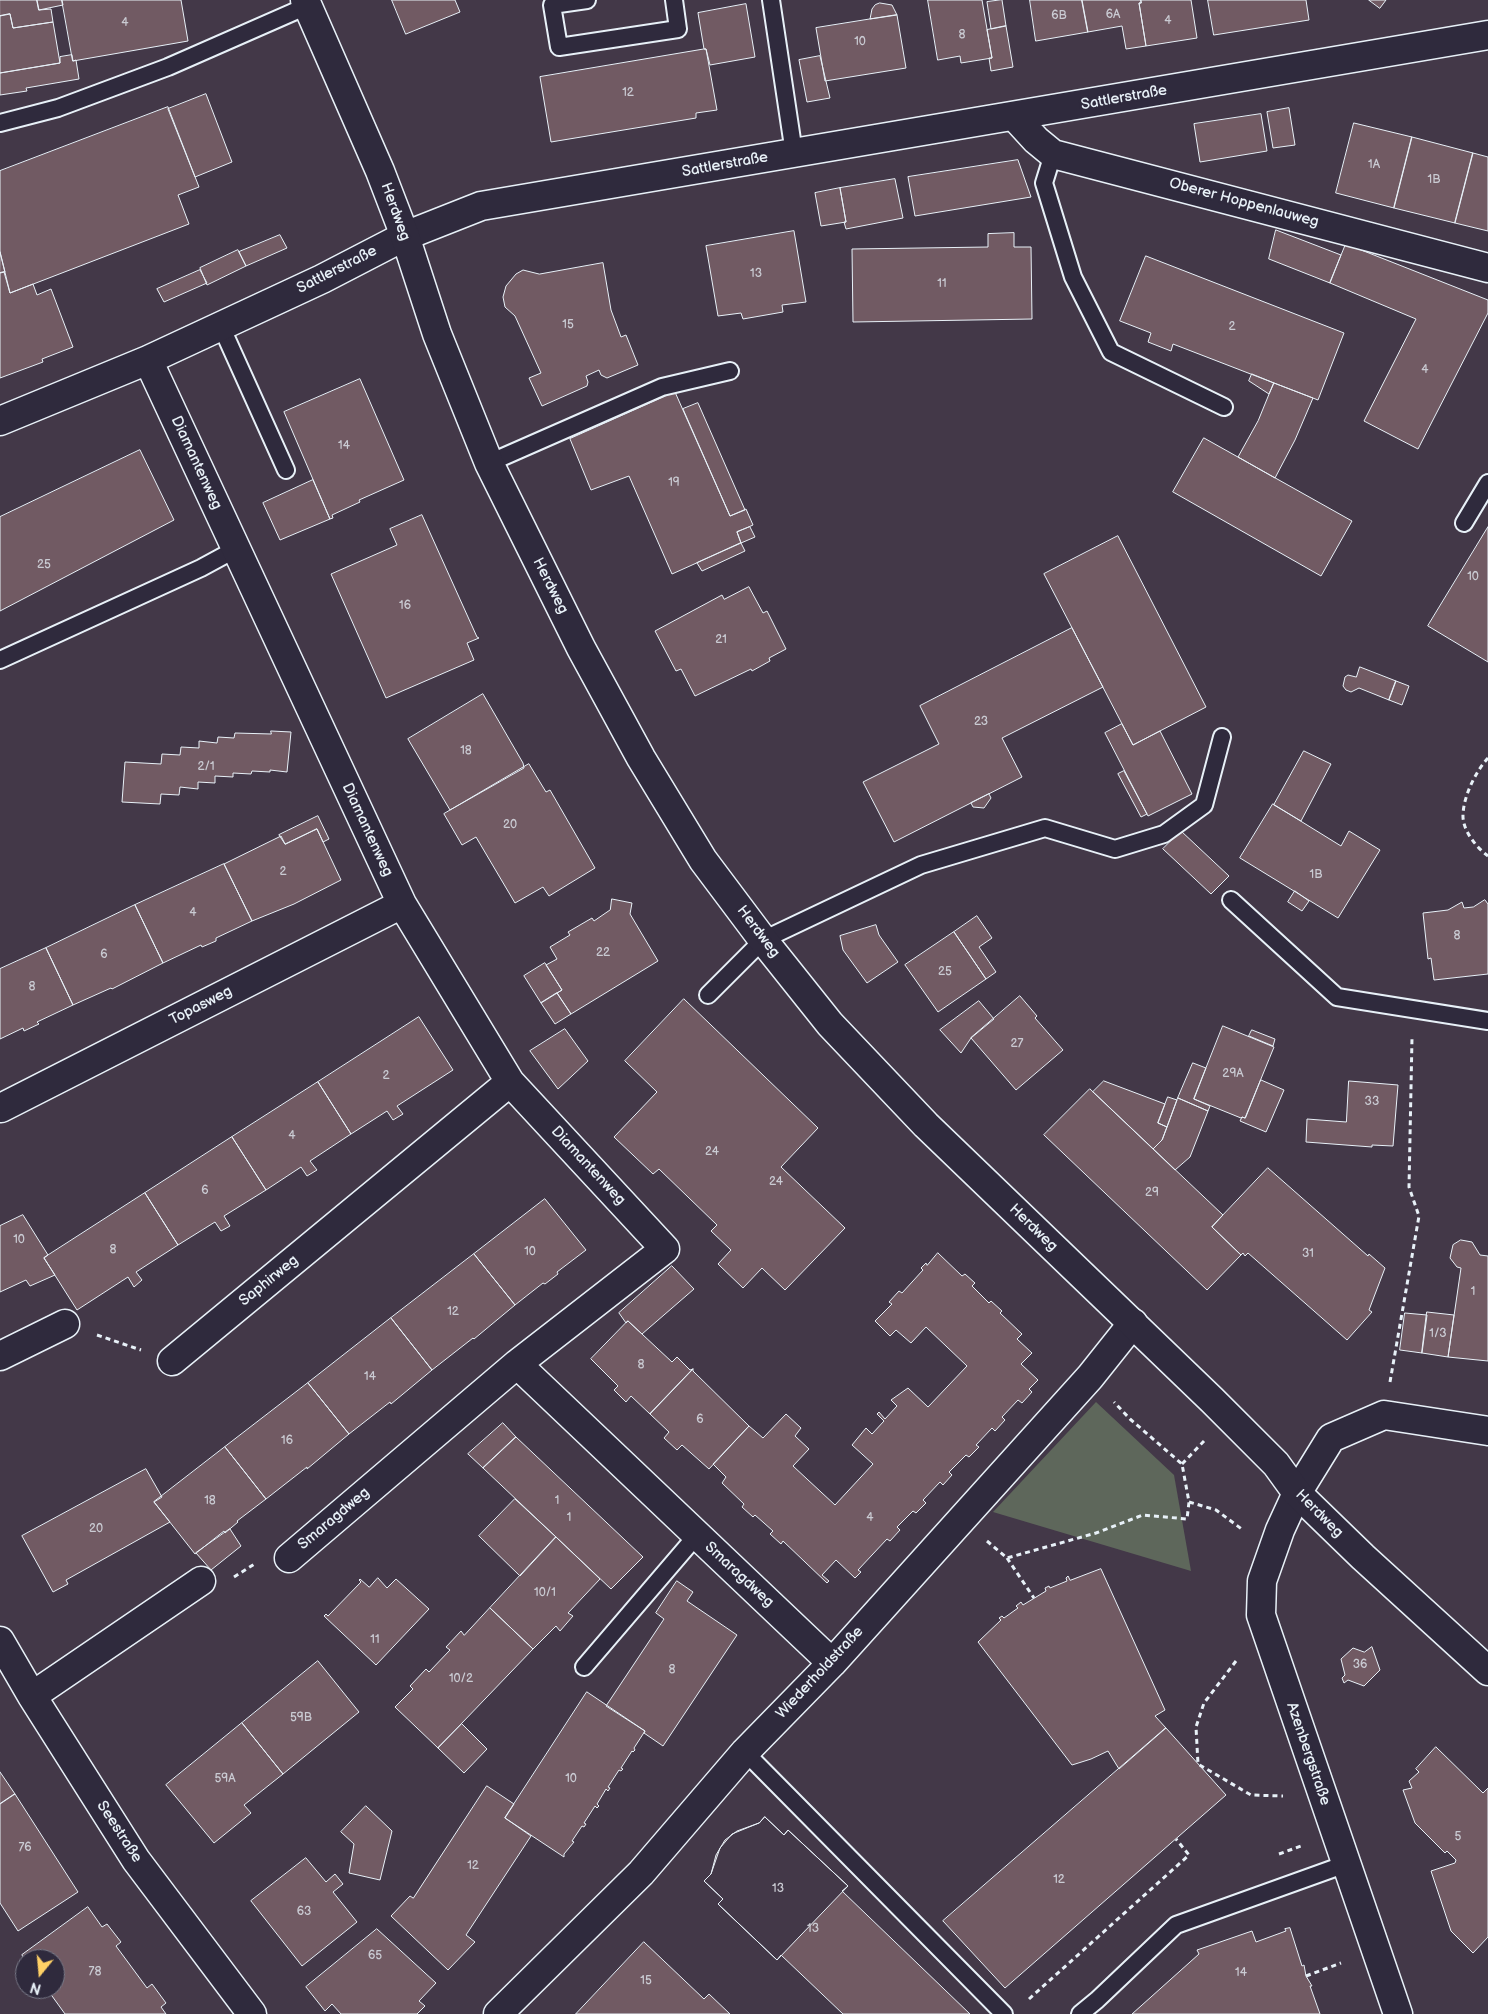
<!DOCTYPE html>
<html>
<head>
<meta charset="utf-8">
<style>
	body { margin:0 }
	#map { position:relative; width:1488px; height:2014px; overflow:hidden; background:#433848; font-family:"Balsamiq Sans",sans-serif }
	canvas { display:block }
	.north { position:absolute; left:15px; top:1949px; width:50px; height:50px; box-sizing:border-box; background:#2f2a3d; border:1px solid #797a88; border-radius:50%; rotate:197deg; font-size:14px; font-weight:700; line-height:20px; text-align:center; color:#e8f1f8 }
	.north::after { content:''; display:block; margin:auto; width:18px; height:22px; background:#ffd166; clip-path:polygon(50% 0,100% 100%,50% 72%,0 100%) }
</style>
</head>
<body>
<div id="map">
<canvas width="1488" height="2014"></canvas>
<div class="north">N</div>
</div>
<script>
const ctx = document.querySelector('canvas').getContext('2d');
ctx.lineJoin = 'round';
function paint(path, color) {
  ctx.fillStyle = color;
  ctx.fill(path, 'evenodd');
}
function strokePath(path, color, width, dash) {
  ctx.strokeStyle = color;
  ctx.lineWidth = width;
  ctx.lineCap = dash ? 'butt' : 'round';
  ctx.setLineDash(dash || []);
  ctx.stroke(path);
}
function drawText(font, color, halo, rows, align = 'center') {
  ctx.font = font + ' "Balsamiq Sans",sans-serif';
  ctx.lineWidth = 5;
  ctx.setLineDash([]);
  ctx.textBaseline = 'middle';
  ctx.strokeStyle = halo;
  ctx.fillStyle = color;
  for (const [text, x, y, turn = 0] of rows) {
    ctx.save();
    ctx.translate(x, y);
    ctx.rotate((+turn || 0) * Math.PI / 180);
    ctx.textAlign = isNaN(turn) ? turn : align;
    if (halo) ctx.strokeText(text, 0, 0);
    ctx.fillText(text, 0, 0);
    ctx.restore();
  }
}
const green = new Path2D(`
	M1096,1402L1174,1475L1191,1571L993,1512Z`);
const building = new Path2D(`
	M0,0H37L39,10L51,9L53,22L13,28L10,14L0,16Z
	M37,0H62L63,5L39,10Z
	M62,0H181L188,41L73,61Z
	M392,0H455L460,12L406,34Z
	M928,0H982L992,58L961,63L960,56L938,60Z
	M1002,0L1006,26L991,29L987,2Z
	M1030,0H1082L1088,32L1036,41Z
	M1082,0H1141V3H1139L1146,46L1126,49L1122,26L1088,32Z
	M1141,0H1191L1197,38L1146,46L1139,3H1141Z
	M1208,0H1306L1309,20L1214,35Z
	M1369,0H1386L1380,8Z
	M880,3L892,5L897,15L870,19L872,9L875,5Z
	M746,4L755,57L710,65L706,49H704L698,13Z
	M10,14L13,28L53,22L60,63L0,73V16Z
	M897,15L906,68L825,81L816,28Z
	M1006,26L1013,67L991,71L989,58H992L987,30Z
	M704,49H706L717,110L696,113V118L551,142L540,77Z
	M72,55L73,61L76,60L79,79L26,88L27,91L0,95V73L60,63V57Z
	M820,56L830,98L807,102L799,60Z
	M206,94L232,162L195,177L168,109Z
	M168,107L199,187L178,195L189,224L10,293L0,252V171Z
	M1289,108L1295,145L1273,148L1267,112Z
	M1261,114L1267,151L1200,162L1194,124Z
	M1354,123L1412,137L1394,208L1336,193Z
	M1412,137L1473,153L1455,223L1394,208Z
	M1473,153L1488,157V231L1455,223Z
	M1018,160L1031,197L915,216L908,177Z
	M895,179L903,218L846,229L844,222H846L840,188Z
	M840,188L846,222L821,226L815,193Z
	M1276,230L1341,255L1330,283L1269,259Z
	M794,231L806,302L782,305L783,312L743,319L741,313L718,316L706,246Z
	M1014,233V247H1031L1032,319L853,322L852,249L988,247V234Z
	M280,235L287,248L246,266L239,252Z
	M1346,244L1488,300V313L1418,449L1364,421L1416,319L1330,283Z
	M238,250L246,266L207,285L200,268Z
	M0,252L5,272L0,273Z
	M1146,256L1344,333L1318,400L1173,344L1171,351L1148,342L1151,333L1120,321Z
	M603,263L611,310L621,337L626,335L638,365L607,378L601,375L599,370L586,376L588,382L587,386L542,406L529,378L541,373L515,316L505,307L503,297L506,286L516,274L523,270L539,274Z
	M200,270L207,283L164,302L157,289Z
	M4,272L10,293L33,284L37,295L51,289L73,347L42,359L43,362L0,378V273Z
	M1252,374L1274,383L1269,394L1249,381Z
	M360,379L404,480L359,500L360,502L332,515L333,518L330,519L284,412Z
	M1274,383L1313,398L1295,440L1275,478L1238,457L1258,421Z
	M675,392L730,516L746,509L753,525L737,532L741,543L672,574L629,476L591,490L570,439Z
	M698,403L745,510L730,516L683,409Z
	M1204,438L1352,521L1321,576L1173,492Z
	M140,450L174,520L0,611V517Z
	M313,480L330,519L280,540L263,503Z
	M422,515L477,637L479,638L467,643L474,660L386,698L331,574L397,545L390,529Z
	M750,527L755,537L741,543L737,532Z
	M1488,527V662L1428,626Z
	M1118,536L1206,707L1133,745L1044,574Z
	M741,543L745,551L702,571L697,563Z
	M749,587L763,613L767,611L786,649L769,658L770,661L752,671L751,669L695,696L681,669L676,671L655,631L722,595L724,599Z
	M1072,628L1103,687L1002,738L1022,777L894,842L863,782L939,744L920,706Z
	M1360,667L1396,681L1389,700L1359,688L1351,692L1346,690L1343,686L1345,677L1348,675L1356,677Z
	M1396,681L1409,686L1402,705L1389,700Z
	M483,694L523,763L524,768L450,810L408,739Z
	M1122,724L1133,745L1160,731L1192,794L1148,816L1105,733Z
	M271,731L291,732L287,772L270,770V772L252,771L251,774L233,773V777L215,776V783L198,782V789L180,787L179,795L161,794L160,804L122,802L125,762L161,764L162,754L180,755L181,747L199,748V741L217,743L218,737L234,738L235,733L271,734Z
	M1304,751L1331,764L1301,821L1274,805Z
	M529,764L546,792L550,790L595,868L549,896L543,887L515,903L476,837L462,845L444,814Z
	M1124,771L1147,814L1141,817L1118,774Z
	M989,794L991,798L984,808L973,807L971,803Z
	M1273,804L1341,846L1349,831L1380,850L1338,918L1240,858Z
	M318,816L329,839L323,842L317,829L285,844L279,835Z
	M317,829L341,880L294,904L252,921L224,864L281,836L285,844Z
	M1181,831L1229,876L1211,894L1163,849Z
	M224,864L252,921L216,938V941L202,947L201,945L163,963L135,905Z
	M1295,891L1309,901L1302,911L1288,902Z
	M612,899L632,903L630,914L658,961L571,1014L557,993L562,990L546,965L557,959L550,947L570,935L568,932L592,918L594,921L610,910Z
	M1485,900L1488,904V974L1434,980L1431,958L1428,959L1423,913L1448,910L1462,902L1464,908L1473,907Z
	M135,905L163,963L112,989L111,988L73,1005L46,948Z
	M977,916L992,938L979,947L996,972L986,979L954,932Z
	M876,925L879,935L898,962L867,983L843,950L840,936Z
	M954,932L986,979L938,1012L905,965Z
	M46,948L73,1005L37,1022L39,1024L24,1031L23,1028L0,1039V969Z
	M545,963L562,990L541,1003L524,976Z
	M557,993L571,1014L555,1024L541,1003Z
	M1020,996L1037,1016L1035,1018L1063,1050L1016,1090L971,1038Z
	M684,999L818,1128L781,1167L845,1228L785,1290L762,1268L743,1288L718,1264L731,1250L711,1231L717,1225L659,1169L653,1174L614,1137L657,1092L625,1061Z
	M979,1001L994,1019L971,1038L961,1053L940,1030Z
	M419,1017L453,1070L397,1106L403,1114L393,1120L387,1111L351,1134L318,1082Z
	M1223,1026L1274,1047L1245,1118L1242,1117L1241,1118L1194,1099Z
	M565,1029L588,1061L558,1089L530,1051Z
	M1252,1030L1275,1039L1273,1046L1249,1036Z
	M1193,1063L1206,1068L1194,1099L1210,1106L1208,1111L1178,1098Z
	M1261,1080L1284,1090L1266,1132L1240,1121L1242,1117L1245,1118Z
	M1104,1081L1165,1104L1158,1123L1167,1127L1162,1140L1153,1149L1093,1092Z
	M1349,1081L1398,1085L1393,1146L1372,1145V1147L1306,1142L1307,1119L1346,1122Z
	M318,1082L351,1134L310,1161L317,1170L307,1176L301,1167L266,1190L232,1137Z
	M1090,1089L1223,1215L1212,1227L1241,1255L1207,1290L1044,1135Z
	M1168,1097L1177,1100L1167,1127L1158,1123Z
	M1178,1098L1208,1111L1190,1157L1175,1170L1153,1149L1162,1140Z
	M232,1137L266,1190L224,1216L230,1226L221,1231L215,1222L178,1245L145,1193Z
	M1268,1168L1368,1256L1369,1254L1385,1268L1369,1310L1372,1312L1347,1340L1248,1253L1245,1256L1243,1253L1241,1255L1212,1227Z
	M145,1193L178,1245L136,1272L142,1280L134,1287L128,1277L77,1310L44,1258Z
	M545,1199L586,1250L557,1272L558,1274L545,1284L543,1283L515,1305L474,1254Z
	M23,1215L48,1255L44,1258L55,1275L30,1286L26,1280L0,1292V1226Z
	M1461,1240L1472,1242L1480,1255L1488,1256V1361L1448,1357L1461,1268L1457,1267L1450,1258L1453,1245Z
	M938,1253L962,1276L965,1274L975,1283L972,1286L989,1303L991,1301L1002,1311L1000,1313L1022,1334L1017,1339L1032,1353L1021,1364L1038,1380L1029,1389L1032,1392L1022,1403L1018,1400L1002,1417L1005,1420L995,1431L992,1428L976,1445L979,1447L969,1457L966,1455L949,1472L952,1475L943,1485L940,1482L923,1500L926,1503L916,1513L913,1511L897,1527L900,1530L890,1541L887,1539L858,1570L861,1572L855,1578L836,1560L822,1575L829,1581L827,1583L783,1541L781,1544L770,1534L773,1531L755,1515L753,1517L742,1507L744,1504L722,1483L726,1477L713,1464L749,1426L763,1438L786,1414L801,1428L795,1436L809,1449L793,1466L835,1505L873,1464L852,1445L866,1428L872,1434L884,1421L877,1414L879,1412L885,1419L897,1406L891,1400L908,1388L928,1407L967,1366L926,1327L911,1343L896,1330L890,1336L875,1321L892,1304L889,1302L899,1291L902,1293L923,1270L921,1268L926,1263L927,1265Z
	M474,1254L515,1305L474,1339L473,1338L432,1370L391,1318Z
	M672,1266L694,1289L642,1334L628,1321L626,1323L619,1313Z
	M1427,1312L1454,1315L1448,1357L1422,1353Z
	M1405,1313L1427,1315L1422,1353L1400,1350Z
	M391,1318L432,1370L391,1404L390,1402L349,1434L308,1383Z
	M628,1321L672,1362L677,1357L690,1370L693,1369L650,1414L631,1396L626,1402L614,1390L618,1386L591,1359Z
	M693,1369V1371L749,1426L709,1469L682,1445L677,1450L664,1438L669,1432L650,1414Z
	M308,1383L349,1434L307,1469V1467L266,1499L225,1447Z
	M503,1423L516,1437L483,1468L468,1454Z
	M516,1437L643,1557L611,1589L483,1468Z
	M225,1447L266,1499L237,1521L238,1522L225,1533L224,1531L195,1554L154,1502Z
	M146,1469L162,1497L154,1502L170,1522L66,1580L68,1584L53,1592L22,1536Z
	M515,1499L556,1537L520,1576L479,1536Z
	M230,1529L241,1546L211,1570L196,1553Z
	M556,1537L600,1579L568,1613L573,1616L560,1631L556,1626L533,1649L490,1608Z
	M1101,1569L1165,1710L1155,1716L1166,1728L1119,1769L1108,1751L1091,1759L1072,1765L978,1642L1001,1620L999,1618L1002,1616L1004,1618L1018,1608L1016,1606L1021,1602L1023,1605L1046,1591L1045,1588L1049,1586L1050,1588L1067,1581L1066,1578L1068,1576L1070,1580Z
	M378,1578L387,1588L396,1579L429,1609L376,1665L324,1616L326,1614L328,1616L361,1582L359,1580L360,1579L369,1587Z
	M677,1581L693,1592L687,1601L737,1635L663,1746L644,1733L645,1731L606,1706L664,1619L656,1613Z
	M490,1608L533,1649L438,1748L395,1707L413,1689L410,1686L426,1669L429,1672L450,1650L446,1647L461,1631L464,1635Z
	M1372,1647L1380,1670L1364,1686L1348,1680L1344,1683L1342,1678L1345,1675L1341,1659L1353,1648L1364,1652Z
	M318,1661L359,1712L283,1774L242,1723Z
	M587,1692L645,1731L634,1748L635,1750L633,1752L632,1751L621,1768L623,1769L621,1771L619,1770L608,1787L610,1788L608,1791L606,1789L597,1804L599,1806L597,1808L595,1806L584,1823L586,1824L584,1827L582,1826L572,1841L574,1842L564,1854V1857L505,1818Z
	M242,1723L283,1774L244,1805L251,1813L214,1843L166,1785Z
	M462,1724L487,1749L464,1773L438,1748Z
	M1166,1728L1226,1795L1005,1988L943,1921Z
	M1436,1747L1483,1793L1488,1788V1937L1473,1953L1451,1931L1431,1871L1455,1863L1456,1860L1447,1851L1445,1853L1415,1823L1403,1790L1412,1788L1409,1781L1419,1772L1416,1769Z
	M0,1772L15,1794L0,1804Z
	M487,1786L514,1804L505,1818L531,1836L466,1935L475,1942L448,1970L391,1916L410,1896L413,1898Z
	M15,1794L78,1892L18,1931L0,1903V1804Z
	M366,1806L392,1831L380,1880L349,1873L354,1844L341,1832Z
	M765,1817L784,1835L788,1830L848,1886L842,1891L970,2014H843L781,1955L777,1960L718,1904L723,1899L704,1881L711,1874L720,1848L732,1834L759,1823Z
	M765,1817L784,1835L788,1830L848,1886L777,1960L718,1904L723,1899L704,1881L711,1874L716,1855L725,1840L737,1831L759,1823Z
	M306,1858L326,1882L335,1874L343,1884L333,1892L357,1922L302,1966L251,1901Z
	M88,1907L102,1927L107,1924L121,1942L116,1946L147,1988L152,1984L166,2003L161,2007L166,2014H65L47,1989H55V1959L25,1960L22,1955Z
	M1290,1928L1302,1966L1304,1965L1306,1976L1312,1986H1310L1320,2014H1132L1199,1954L1197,1950L1252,1931L1256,1942L1286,1931L1285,1929Z
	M377,1929L436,1983L419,2001L425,2006L417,2014H341L332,2004L325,2011L306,1987Z
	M644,1942L704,1999L709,1994L730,2014H576Z`);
const path = new Path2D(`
	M1488,758C1476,771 1464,795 1463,814C1462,830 1476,847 1488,856
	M97,1335L141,1350
	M1390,1382L1419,1216L1409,1187L1412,1038
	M1182,1464L1204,1441
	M1189,1502L1216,1510L1243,1530
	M987,1541L1007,1558L1096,1533L1143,1515L1187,1519L1189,1502L1182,1464L1130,1419L1114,1402
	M1007,1558L1034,1598
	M234,1577L256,1563
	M1236,1661L1204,1703L1196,1727L1198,1764L1251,1795L1283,1796
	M1279,1854L1301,1846
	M1306,1976L1341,1963
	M1029,1999L1189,1855L1176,1839`);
const lane = new Path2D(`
	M587,0L552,5L559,47L678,29L674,0
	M771,0L794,153
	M0,123L58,108L168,67L307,6
	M1053,154L1044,183L1073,277L1111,352L1224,407
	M221,326L286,470
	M489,463L662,387L730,371
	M1464,523L1488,483
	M0,660L201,568L236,549
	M1231,900L1337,997L1488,1021
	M708,995L763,940L921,865L1045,828L1115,849L1164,834L1204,805L1222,737
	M584,1667L697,1535
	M745,1752L1004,2014
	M1080,2014L1097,2000L1176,1925L1346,1864`);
const street = new Path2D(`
	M1014,116L1036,140L1053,154L1488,268
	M148,360L402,904L510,1082L665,1249L517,1364L289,1558
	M0,421L148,360L322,279L405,236L481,206L1488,35
	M1,1108L402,904
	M0,1356L65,1324
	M172,1361L510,1082
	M517,1364L832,1663
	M0,1641L32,1696L136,1860L252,2014
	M32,1696L201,1581
	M498,2014L641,1873L745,1752L832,1663L1090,1377L1133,1323
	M1398,2014L1261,1615L1262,1581L1280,1530L1297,1493L1331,1438L1384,1415L1488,1431`);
const secondary = new Path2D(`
	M305,0L380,171L405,236L437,334L489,463L581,648L641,758L703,860L763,940L830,1024L926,1125L1212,1400L1276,1464L1297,1493L1363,1557L1488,1671`);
const numberNames = [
	["6A",1113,15],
	["6B",1059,16],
	["4",1168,21],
	["4",125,23],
	["8",962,35],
	["10",860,42],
	["12",628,93],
	["1A",1374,165],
	["1B",1434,180],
	["13",756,274],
	["11",942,284],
	["15",568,325],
	["2",1232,327],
	["4",1425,370],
	["14",344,446],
	["19",674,483],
	["25",44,565],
	["10",1473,577],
	["16",405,606],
	["21",721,640],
	["23",981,722],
	["18",466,751],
	["2/1",206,767],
	["20",510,825],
	["2",283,872],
	["1B",1316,875],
	["4",193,913],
	["8",1457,936],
	["22",603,953],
	["6",104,955],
	["25",945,972],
	["8",32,987],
	["27",1017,1044],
	["29A",1233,1074],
	["2",386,1076],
	["33",1372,1102],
	["4",292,1136],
	["24",712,1152],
	["24",776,1182],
	["6",205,1191],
	["29",1152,1193],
	["10",19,1240],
	["8",113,1250],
	["10",530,1252],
	["31",1308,1254],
	["1",1473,1292],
	["12",453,1312],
	["1/3",1438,1334],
	["8",641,1365],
	["14",370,1377],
	["6",700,1420],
	["16",287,1441],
	["18",210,1501],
	["1",557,1501],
	["1",569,1518],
	["4",870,1518],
	["20",96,1529],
	["10/1",545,1593],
	["11",375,1640],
	["36",1360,1665],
	["8",672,1670],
	["10/2",461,1679],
	["59B",301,1718],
	["59A",225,1779],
	["10",571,1779],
	["5",1458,1837],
	["76",25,1848],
	["12",473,1866],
	["12",1059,1880],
	["13",778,1889],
	["63",304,1912],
	["13",813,1929],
	["65",375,1956],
	["78",95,1972],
	["14",1241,1973],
	["15",646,1981]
];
const streetNames = [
	["Sattlerstraße",1124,98,-10],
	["Sattlerstraße",725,165,-10],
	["Oberer Hoppenlauweg",1244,203,15],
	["Herdweg",395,212,70],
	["Sattlerstraße",337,270,-27],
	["Diamantenweg",196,463,65],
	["Herdweg",550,586,63],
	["Diamantenweg",367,830,65],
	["Herdweg",758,932,53],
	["Topasweg",201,1006,-27],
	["Diamantenweg",588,1166,47],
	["Herdweg",1033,1228,44],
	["Saphirweg",269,1281,-39],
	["Herdweg",1319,1514,45],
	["Smaragdweg",334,1519,-40],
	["Smaragdweg",739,1575,43],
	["Wiederholdstraße",820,1673,-47],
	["Azenbergstraße",1308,1754,71],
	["Seestraße",119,1832,57]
];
paint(green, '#5e675b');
paint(building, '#715a63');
strokePath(building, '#e8f1f8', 1);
strokePath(lane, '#e8f1f8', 20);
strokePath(street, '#e8f1f8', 31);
strokePath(secondary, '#e8f1f8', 31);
strokePath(path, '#e8f1f8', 3, [5, 4]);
strokePath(lane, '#2f2a3d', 16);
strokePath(street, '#2f2a3d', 28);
strokePath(secondary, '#2f2a3d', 28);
drawText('12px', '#cacbd3', null, numberNames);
drawText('15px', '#e8f1f8', '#2f2a3d', streetNames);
</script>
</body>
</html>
